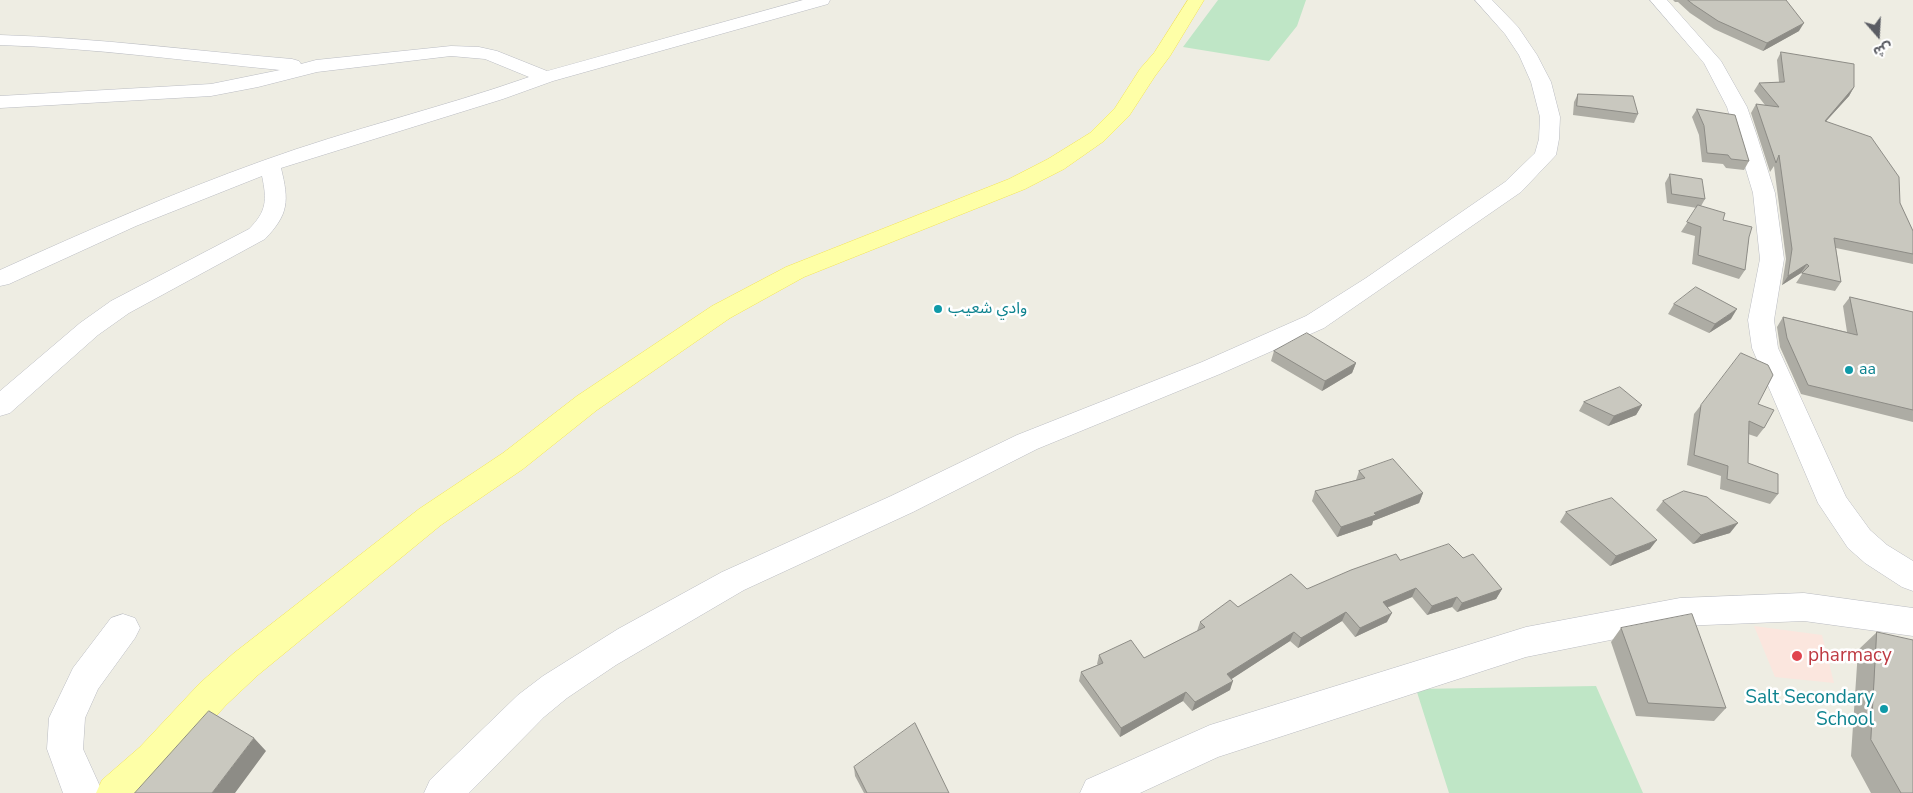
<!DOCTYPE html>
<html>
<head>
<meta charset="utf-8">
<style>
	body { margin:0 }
	#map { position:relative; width:1913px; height:793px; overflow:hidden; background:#eeede3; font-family:"Nunito Sans","Noto Sans Arabic",sans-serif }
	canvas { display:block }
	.north { position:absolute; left:1853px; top:10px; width:50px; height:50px; -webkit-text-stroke:4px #fff; paint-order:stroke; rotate:161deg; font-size:14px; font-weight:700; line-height:20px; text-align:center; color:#5b5d64 }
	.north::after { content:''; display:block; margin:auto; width:18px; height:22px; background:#5b5d64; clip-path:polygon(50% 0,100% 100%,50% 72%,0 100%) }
</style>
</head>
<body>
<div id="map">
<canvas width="1913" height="793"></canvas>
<div class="north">ش</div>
</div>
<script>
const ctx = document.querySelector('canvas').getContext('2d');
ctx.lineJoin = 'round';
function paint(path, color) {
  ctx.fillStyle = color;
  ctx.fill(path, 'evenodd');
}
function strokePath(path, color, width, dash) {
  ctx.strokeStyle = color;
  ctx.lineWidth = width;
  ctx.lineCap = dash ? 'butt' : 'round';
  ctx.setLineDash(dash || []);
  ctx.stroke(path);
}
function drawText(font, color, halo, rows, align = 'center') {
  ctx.font = font + ' "Nunito Sans","Noto Sans Arabic",sans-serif';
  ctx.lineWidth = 5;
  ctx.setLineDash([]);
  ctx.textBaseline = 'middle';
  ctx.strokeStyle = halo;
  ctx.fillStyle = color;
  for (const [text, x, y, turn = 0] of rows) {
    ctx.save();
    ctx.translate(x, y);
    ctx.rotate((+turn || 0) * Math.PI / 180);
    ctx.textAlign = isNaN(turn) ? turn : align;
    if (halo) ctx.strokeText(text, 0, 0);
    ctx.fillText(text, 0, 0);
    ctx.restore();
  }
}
const medical = new Path2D(`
	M1754,626L1822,635L1834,683L1775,677Z`);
const green = new Path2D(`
	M1218,0H1306L1297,26L1269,61L1183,47Z
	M1596,686L1643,793H1449L1416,689Z`);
const minor = new Path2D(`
	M803,0H830L828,4L553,81L503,99L281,168C289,201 289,214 265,239L129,313L98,335L10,413L0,416V391L80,323L111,301L249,229C267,211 267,200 262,176L136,226L9,284L0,286V270C86,231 173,193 262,161C350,129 441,108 529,77L485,59L451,56L317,72L258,87L211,96L0,108V96L211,84L280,70C187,61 94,48 0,45V35C98,38 195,51 292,59L299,61L301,64L316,60L451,46L479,47L497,51L547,71Z
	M1475,0H1492L1518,27L1537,55L1551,82L1560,117L1559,139L1556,155L1521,192L1324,328L1220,374L1037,449L913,512L744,590L616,665L567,698L544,717L469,793H424L430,780L518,695L543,676L618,629L722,572L891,496L1017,435L1202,362L1306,316L1366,278L1505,182L1535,153L1539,139L1540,117L1531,82L1519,55L1505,34Z
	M1650,0H1667L1721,61L1747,107L1757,136L1775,193L1784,259L1774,320L1778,348L1846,497L1870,530L1887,545L1913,561V591L1902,587L1865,563L1848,548L1818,503L1752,348L1748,320L1760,259L1753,193L1727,107L1704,63Z
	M1804,593L1913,608V636L1804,621L1680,626L1526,657L1218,757L1140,793H1080L1086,780L1210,725L1526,627L1680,598Z
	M123,614L135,618L140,628L135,638L98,689L85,718L83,749L103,793H63L47,749L49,718L73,668L111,618Z`);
const major = new Path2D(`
	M1188,0H1204L1170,56L1155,76L1129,116L1104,141L1064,169L1025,189L804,277L730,318L597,410L523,469L441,525L258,675L226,705L166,771L143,793H96L102,780L140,747L200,683L234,653L419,509L503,453L577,396L712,306L786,267L1009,179L1048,159L1090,133L1115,108L1140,69L1154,53Z`);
const wall = new Path2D(`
	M1673,0H1786L1799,31L1763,51L1714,29L1690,13L1678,2H1675Z
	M1781,52L1854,87L1849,96L1826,121L1900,203L1913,231V264L1836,248L1841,282L1835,291L1796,283L1802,274L1801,273L1782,285L1786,259L1774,166L1770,172L1751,113L1756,104L1765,105L1754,91L1759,83L1779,82L1777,60Z
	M1578,94L1638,114L1634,123L1573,115L1574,102Z
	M1697,109L1749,161L1744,170L1726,168L1723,164L1702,162L1699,135L1692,117Z
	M1670,174L1705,199L1701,206L1749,237L1745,270L1739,279L1692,264L1695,236L1681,232L1697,208L1667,203L1665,183Z
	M1850,297L1913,312V422L1801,394L1780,347L1777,327L1783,317L1847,332L1843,306Z
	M1674,304L1731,319L1709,333L1668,314Z
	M1274,351L1356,363L1352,373L1322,391L1271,361Z
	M1584,402L1642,405L1636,415L1608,426L1579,411Z
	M1758,404L1764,428L1757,437L1748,434V463L1778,494L1770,504L1720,489L1721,476L1687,465L1694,414L1701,405Z
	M1359,471L1423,493L1419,503L1373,521L1372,525L1337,537L1312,501L1315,491L1356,480Z
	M1663,501L1730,533L1693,544L1656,510Z
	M1566,512L1650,549L1610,566L1560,522Z
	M1463,558L1502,589L1496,599L1457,612L1452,607L1427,615L1412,597L1387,608V622L1355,637L1342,621L1298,648L1290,641L1231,679L1230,690L1192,711L1183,701L1120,737L1079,681L1081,672L1098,665L1097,664L1099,655L1144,658L1197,631L1200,622L1238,607L1307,589L1400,560Z
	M1621,628L1726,708L1714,721L1636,716L1611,642Z
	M1877,632L1913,793H1871L1851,756L1858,650Z
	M854,767L949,793H864L855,776Z`);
const shadedWall = new Path2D(`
	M1804,23L1799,31L1763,51L1767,43Z
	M1854,87L1849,96L1819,129L1825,121Z
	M1807,264L1801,273L1782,285L1788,276Z
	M1737,309L1731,319L1709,333L1715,324Z
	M1356,363L1352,373L1322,391L1325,381Z
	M1642,405L1636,415L1608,426L1614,416Z
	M1423,493L1419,503L1373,521L1372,525L1337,537L1341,527L1374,513Z
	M1738,523L1730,533L1693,544L1701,535Z
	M1657,540L1650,549L1610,566L1616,556Z
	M1416,588L1412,597L1378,611L1383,602Z
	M1502,589L1496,599L1457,612L1462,603Z
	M1457,597L1452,607L1427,615L1432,606Z
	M1346,612L1342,621L1298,648L1301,638Z
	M1392,613L1387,622L1355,637L1360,628Z
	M1294,632L1290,641L1224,684L1227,674Z
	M1233,681L1230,690L1192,711L1195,702Z
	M1186,692L1183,701L1120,737L1121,728Z
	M254,738L266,751L235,793H212Z`);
const building = new Path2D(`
	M1688,0H1786L1804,23L1767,43L1718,21L1694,5Z
	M1781,52L1854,64V87L1825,121L1871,137L1899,177L1900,203L1913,231V254L1834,238L1841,282L1802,273L1809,266L1807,264L1788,276L1792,249L1779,155L1776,163L1756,104L1779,107L1759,83L1784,82Z
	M1578,94L1633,96L1638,114L1577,106Z
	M1697,109L1735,115L1749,161L1731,159L1728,155L1707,153L1704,126Z
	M1670,174L1702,179L1705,199L1672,194Z
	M1698,205L1725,213L1723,220L1752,227L1749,237L1745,270L1698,255L1701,227L1687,222Z
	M1696,287L1737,309L1715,324L1674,304Z
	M1850,297L1913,312V410L1808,385L1787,338L1783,317L1857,335Z
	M1307,333L1356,363L1325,381L1274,351Z
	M1741,353L1768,365L1773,375L1758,404L1774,410L1764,428L1749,421L1748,463L1778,474V494L1727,479L1728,466L1694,455L1701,405Z
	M1620,387L1642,405L1614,416L1584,402Z
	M1393,459L1423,493L1374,513L1376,515L1341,527L1315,491L1365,478L1359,471Z
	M1684,491L1707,497L1738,523L1701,535L1663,501Z
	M1612,498L1657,540L1616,556L1566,512Z
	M1449,544L1463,558L1473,554L1502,589L1462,603L1457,597L1432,606L1416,588L1383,602L1392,613L1360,628L1346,612L1301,638L1294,632L1227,674L1233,681L1195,702L1186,692L1121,728L1081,672L1103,663L1099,655L1131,640L1144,658L1205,627L1200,622L1230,600L1238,607L1291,574L1307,589L1351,570L1396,554L1400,560Z
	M1692,614L1726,708L1648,703L1621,628Z
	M1877,632L1913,640V793H1901L1871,740Z
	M209,711L254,738L212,793H135Z
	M915,723L949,793H867L854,767Z`);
const markers = [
	[938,309,5,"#0f9aa8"],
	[1849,370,5,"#0f9aa8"],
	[1797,656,6,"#e0444e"],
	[1884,709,5,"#0f9aa8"]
];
const cultureNames = [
	["وادي شعيب",948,309],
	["aa",1859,370]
];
const nearHealthnames = [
	["pharmacy",1808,656]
];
const nearCulturenames = [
	["Salt Secondary",1874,698],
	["School",1874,720]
];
paint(medical, '#fbe6de');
paint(green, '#bfe6c6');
strokePath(minor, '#babcc2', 1);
strokePath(major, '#f3e357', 1);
paint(minor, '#fff');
paint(major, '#feffa7');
paint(wall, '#adaca4');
paint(shadedWall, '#8d8c86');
paint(building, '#c9c8bf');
strokePath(building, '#8d8c86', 1);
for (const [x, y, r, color] of markers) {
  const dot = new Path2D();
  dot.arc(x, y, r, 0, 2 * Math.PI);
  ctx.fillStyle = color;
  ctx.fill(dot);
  strokePath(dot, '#fff', 2);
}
drawText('16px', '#0d838f', '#fff', cultureNames, 'left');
drawText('19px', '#be3a42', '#fff', nearHealthnames, 'left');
drawText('19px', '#0d838f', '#fff', nearCulturenames, 'right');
</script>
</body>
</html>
